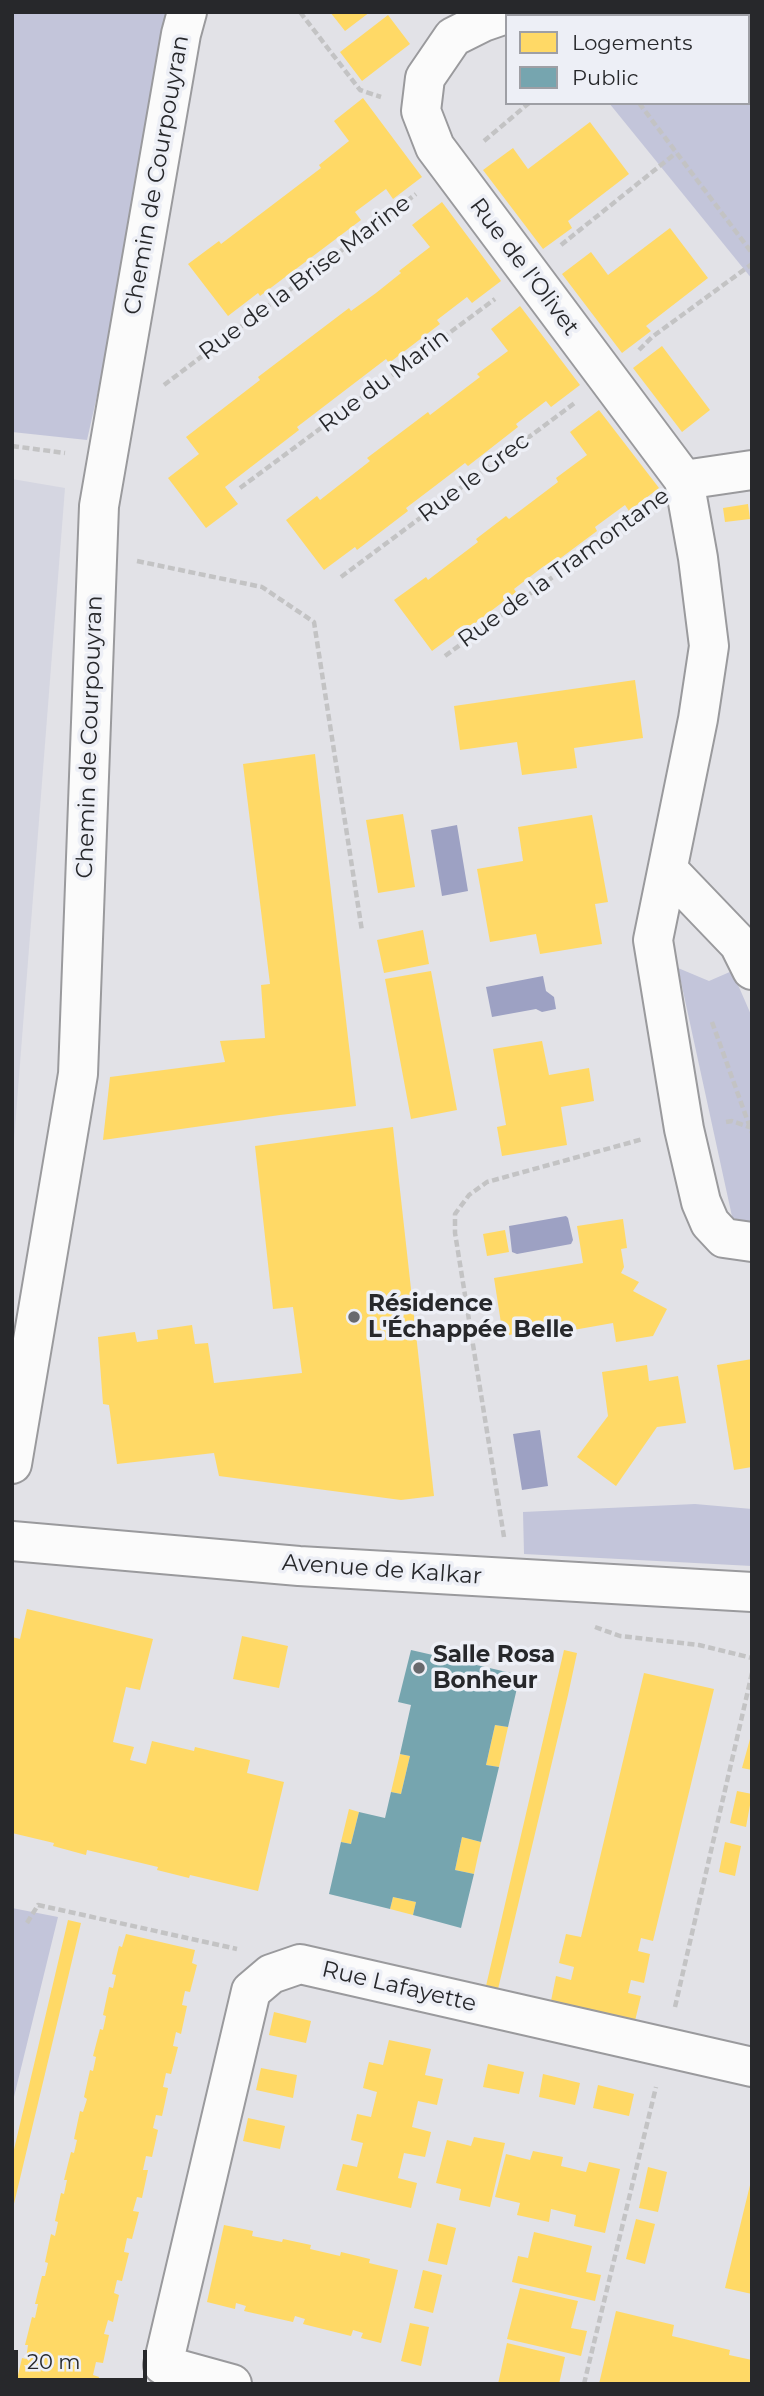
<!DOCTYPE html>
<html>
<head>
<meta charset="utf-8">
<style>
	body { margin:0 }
	#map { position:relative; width:764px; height:2396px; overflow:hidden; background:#e2e2e7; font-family:Montserrat,sans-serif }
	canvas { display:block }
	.frame { position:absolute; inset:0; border:14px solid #27282b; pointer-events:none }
	.legend { position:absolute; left:505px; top:14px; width:245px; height:91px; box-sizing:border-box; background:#edeff6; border:2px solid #9e9fa5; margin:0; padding:9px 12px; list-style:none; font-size:21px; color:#27282b }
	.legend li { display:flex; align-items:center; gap:14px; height:35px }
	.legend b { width:35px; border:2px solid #9e9fa5 }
	.scale { position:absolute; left:14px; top:2350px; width:133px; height:32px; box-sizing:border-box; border:4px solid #27282b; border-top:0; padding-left:9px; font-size:21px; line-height:24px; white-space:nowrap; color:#27282b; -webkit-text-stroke:5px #edeff6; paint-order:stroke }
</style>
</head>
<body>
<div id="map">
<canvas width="764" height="2396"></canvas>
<div class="frame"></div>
<ul class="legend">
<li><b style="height:19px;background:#ffd966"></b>Logements</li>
<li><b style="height:19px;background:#76a5af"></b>Public</li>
</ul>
<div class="scale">20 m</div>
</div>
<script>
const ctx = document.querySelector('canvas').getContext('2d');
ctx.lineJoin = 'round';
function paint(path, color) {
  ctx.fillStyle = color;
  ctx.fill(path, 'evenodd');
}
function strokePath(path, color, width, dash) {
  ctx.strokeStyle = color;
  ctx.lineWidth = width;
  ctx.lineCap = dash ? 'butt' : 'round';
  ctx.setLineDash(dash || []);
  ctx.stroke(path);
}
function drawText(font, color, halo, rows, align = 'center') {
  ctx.font = font + ' Montserrat,sans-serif';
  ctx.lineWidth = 7;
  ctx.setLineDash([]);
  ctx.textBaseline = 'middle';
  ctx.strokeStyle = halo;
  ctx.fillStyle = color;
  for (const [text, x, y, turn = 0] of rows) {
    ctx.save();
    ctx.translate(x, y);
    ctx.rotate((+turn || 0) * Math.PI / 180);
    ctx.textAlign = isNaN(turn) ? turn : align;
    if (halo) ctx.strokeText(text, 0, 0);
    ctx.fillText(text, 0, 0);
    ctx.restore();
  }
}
const built = new Path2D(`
	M12,479L65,488L12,1166Z`);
const green = new Path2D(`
	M12,12H184L87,440L12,432Z
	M748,22L752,24V279L609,103H748Z
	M678,968L709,981L732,971L752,1017V1224L733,1221Z
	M695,1504L752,1509V1566L524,1554L523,1512Z
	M12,1908L58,1917L12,2105Z`);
const water = new Path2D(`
	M457,825L468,891L442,896L431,830Z
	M543,976L546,991L554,997L556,1009L542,1012L536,1009L492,1017L486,987Z
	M566,1216L568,1218L573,1240L571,1244L517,1254L512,1252L509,1226Z
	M540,1430L548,1486L522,1490L513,1434Z`);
const homes = new Path2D(`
	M330,12H370L345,31Z
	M388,15L410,44L362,81L340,52Z
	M363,98L422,177L393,199L386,189L355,212L361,220L260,296L258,293L228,316L188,264L219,241L221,244L321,168L319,165L349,141L334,121Z
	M590,122L629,174L568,221L572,228L543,249L483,170L513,148L528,169Z
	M442,202L501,281L472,303L467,297L437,320L440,324L389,363L386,359L297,427L299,430L225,487L238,504L206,528L168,478L199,454L186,437L260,380L258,377L349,308L351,311L376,293L401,273L399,271L430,247L412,225Z
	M670,228L708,278L646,326L651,331L622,353L562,274L591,252L608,275Z
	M520,306L580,385L551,407L546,401L516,424L518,427L468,466L465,463L435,486L406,508L408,511L357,550L355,547L324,570L286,520L317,496L320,500L370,461L367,458L428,412L430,415L480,377L477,374L508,351L491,329Z
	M662,346L710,410L682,432L633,368Z
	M599,410L659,488L629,511L625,505L595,527L597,531L546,569L544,566L514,589L516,592L466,630L463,628L432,651L394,600L426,577L428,580L478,542L476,539L506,516L509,519L558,482L556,478L587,455L570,432Z
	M748,504L750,519L725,522L723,508Z
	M635,680L643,738L574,748L577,768L522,775L517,742L460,750L454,706Z
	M315,754L356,1106L280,1115L103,1140L110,1077L225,1062L220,1041L265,1038L261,985L270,984L243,764Z
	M403,814L415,887L378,893L366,820Z
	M592,815L608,902L595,904L602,944L540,954L536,934L490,942L477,869L523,861L518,827Z
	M423,930L429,964L384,973L377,940Z
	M431,971L457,1110L411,1119L385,979Z
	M542,1041L549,1075L589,1068L594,1101L561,1107L567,1145L502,1156L497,1127L506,1125L493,1049Z
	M393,1127L434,1496L401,1500L219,1476L214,1453L117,1464L109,1405L103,1404L98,1337L135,1332L137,1342L158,1339L157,1330L192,1325L195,1344L208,1343L214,1383L302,1373L293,1307L273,1309L255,1146Z
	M623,1219L627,1248L621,1249L624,1267L621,1273L639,1282L633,1291L667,1309L653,1336L616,1342L613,1323L545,1335L544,1329L503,1336L494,1278L583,1263L577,1226Z
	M505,1230L509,1252L487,1256L483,1234Z
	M752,1359V1467L734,1470L717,1365Z
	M647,1365L649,1381L678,1376L686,1423L657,1427L616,1486L577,1457L608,1416L602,1372Z
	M27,1609L153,1639L140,1690L126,1687L113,1742L134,1747L130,1760L146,1764L152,1741L194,1751L195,1747L250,1760L247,1773L284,1782L258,1891L190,1875L189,1878L157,1870L158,1867L87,1850L86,1855L53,1846L54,1843L12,1833V1637L20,1639Z
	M242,1636L288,1646L279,1688L233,1679Z
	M564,1650L577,1653L568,1695L498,1989L486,1986Z
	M644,1673L714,1689L653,1941L641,1938L638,1951L650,1954L644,1983L631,1980L628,1993L641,1996L634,2025L550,2006L556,1976L571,1980L574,1967L559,1963L566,1934L581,1937Z
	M495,1725L508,1727L499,1767L486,1765Z
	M750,1739L752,1740V1770L742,1768Z
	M400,1754L410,1756L401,1794L391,1792Z
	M737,1791L752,1794L746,1827L730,1823Z
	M349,1809L359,1812L351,1844L341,1842Z
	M462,1837L481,1842L474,1874L455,1870Z
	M725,1842L741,1846L735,1876L719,1872Z
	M393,1897L416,1902L413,1915L390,1909Z
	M68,1920L81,1923L12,2212V2158Z
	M126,1934L195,1950L192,1963L197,1965L190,1992L185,1991L182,2005L187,2006L181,2034L176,2032L173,2046L178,2047L171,2074L166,2073L163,2087L168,2088L162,2116L156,2115L153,2128L158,2130L152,2157L146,2156L143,2170H148L142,2198L137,2197L133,2211L139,2212L132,2239L127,2238L124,2252L129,2253L122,2281L117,2280L114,2293L119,2295L113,2322L108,2320L104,2334L109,2335L103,2363L96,2362L93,2375L99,2377L97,2384H16L22,2358L26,2359L28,2345H25L32,2317L35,2318L38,2304H35L42,2276H45L48,2263L45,2262L51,2234L55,2236L58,2222L55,2221L61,2193L64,2194L67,2180H64L71,2152L74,2153L77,2140L74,2139L80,2111L83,2112L87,2099L84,2097L90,2070L93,2071L96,2057L93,2056L100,2029L103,2030L106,2016L103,2015L109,1987L113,1988L116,1975L112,1974L119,1946L122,1947Z
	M274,2012L311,2021L306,2043L269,2035Z
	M389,2040L431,2049L425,2075L443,2079L437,2105L418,2101L412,2127L431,2132L425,2157L404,2153L398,2178L417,2183L411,2208L336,2190L343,2164L357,2167L363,2143L351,2140L357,2114L371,2117L377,2092L363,2088L369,2062L383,2065Z
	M488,2064L524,2072L519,2094L483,2087Z
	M261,2068L297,2075L293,2098L256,2090Z
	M543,2074L580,2083L575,2105L539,2097Z
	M598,2085L634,2094L629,2116L593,2108Z
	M248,2118L285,2126L280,2149L243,2141Z
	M474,2137L505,2143L490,2207L459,2200L461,2189L436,2183L447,2140L471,2146Z
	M533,2151L563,2157L561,2166L586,2172L589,2162L620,2169L605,2233L574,2226L576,2215L551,2209L549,2222L517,2215L520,2203L495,2197L506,2154L530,2160Z
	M648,2167L667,2172L658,2212L639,2208Z
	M751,2181L752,2182V2294L725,2288Z
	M636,2219L655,2224L645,2264L626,2259Z
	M437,2223L456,2228L447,2265L428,2261Z
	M224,2225L253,2231L252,2236L282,2242L283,2239L311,2245L310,2249L340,2256L341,2252L370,2259L369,2263L398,2270L381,2343L361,2338L363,2333L353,2330L351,2336L303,2324L305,2319L295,2316L293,2322L244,2311L246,2306L236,2303L235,2309L207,2302Z
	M534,2232L592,2246L586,2272L601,2275L595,2301L512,2282L518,2256L528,2258Z
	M423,2270L442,2275L433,2313L414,2308Z
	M520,2288L578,2301L571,2328L587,2331L581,2356L507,2339Z
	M616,2311L674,2325L672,2336L730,2350L729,2355L752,2360V2384H599Z
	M410,2323L429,2327L421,2366L401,2361Z
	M507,2343L565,2357L559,2384H498Z`);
const public = new Path2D(`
	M411,1650L520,1675L508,1727L495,1725L486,1765L499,1767L481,1842L462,1837L455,1870L474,1874L461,1928L413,1915L416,1902L393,1897L390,1909L329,1894L341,1842L351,1844L359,1812L385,1818L391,1792L401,1794L410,1756L400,1754L411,1705L398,1702Z`);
const path = new Path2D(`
	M300,12L360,90L381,97
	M639,103L752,253
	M484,141L529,103
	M561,245L676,153
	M639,350L652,337L752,264
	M164,385L416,194
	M12,446L65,453
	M240,488L495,299
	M137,561L262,587L314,622L362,931
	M341,577L576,402
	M445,656L647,508
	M712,1022L752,1133
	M726,1122L732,1121L752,1128
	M504,1537L455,1233V1214L469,1195L487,1182L643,1139
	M595,1627L620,1636L699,1645L752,1658
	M27,1923L38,1905L237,1949
	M675,2007L752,1673
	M584,2384L656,2087`);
const minor = new Path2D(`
	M512,12L483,22L453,37L425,78L421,111L435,147L684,480L752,470
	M684,480L698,558L709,646L698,719L653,940L684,1129L701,1202L710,1223L724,1238L752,1242
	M668,870L739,944L752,970
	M12,1464L78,1074L99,506L181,34L187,12
	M12,1541L299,1566L752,1592
	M232,2384L163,2365L251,1991L271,1974L300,1964L752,2067`);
const markers = [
	[354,1317,7,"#68696d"],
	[419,1668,7,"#68696d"]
];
const streetNames = [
	["Chemin de Courpouyran",157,175,-80],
	["Rue de l'Olivet",524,267,53],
	["Rue de la Brise Marine",305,278,-37],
	["Rue du Marin",384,381,-37],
	["Rue le Grec",474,478,-37],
	["Rue de la Tramontane",564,568,-36],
	["Chemin de Courpouyran",90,737,-88],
	["Avenue de Kalkar",382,1570,4],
	["Rue Lafayette",399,1987,13]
];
const poiNames = [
	["Résidence",368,1304],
	["L'Échappée Belle",368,1330],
	["Salle Rosa",433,1655],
	["Bonheur",433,1681]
];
paint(built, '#d5d6e1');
paint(green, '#c3c5da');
paint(water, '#9da1c3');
paint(homes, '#ffd966');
paint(public, '#76a5af');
strokePath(minor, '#9a9a9d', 42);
strokePath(path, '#c3c3c4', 4.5, [7, 3.5]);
strokePath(minor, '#fbfbfb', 38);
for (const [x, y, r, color] of markers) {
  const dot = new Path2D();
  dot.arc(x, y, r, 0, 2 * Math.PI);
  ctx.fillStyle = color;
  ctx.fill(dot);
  strokePath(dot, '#edeff6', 2.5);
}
drawText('23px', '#27282b', '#edeff6', streetNames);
drawText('bold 23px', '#27282b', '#edeff6', poiNames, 'left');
</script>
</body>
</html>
